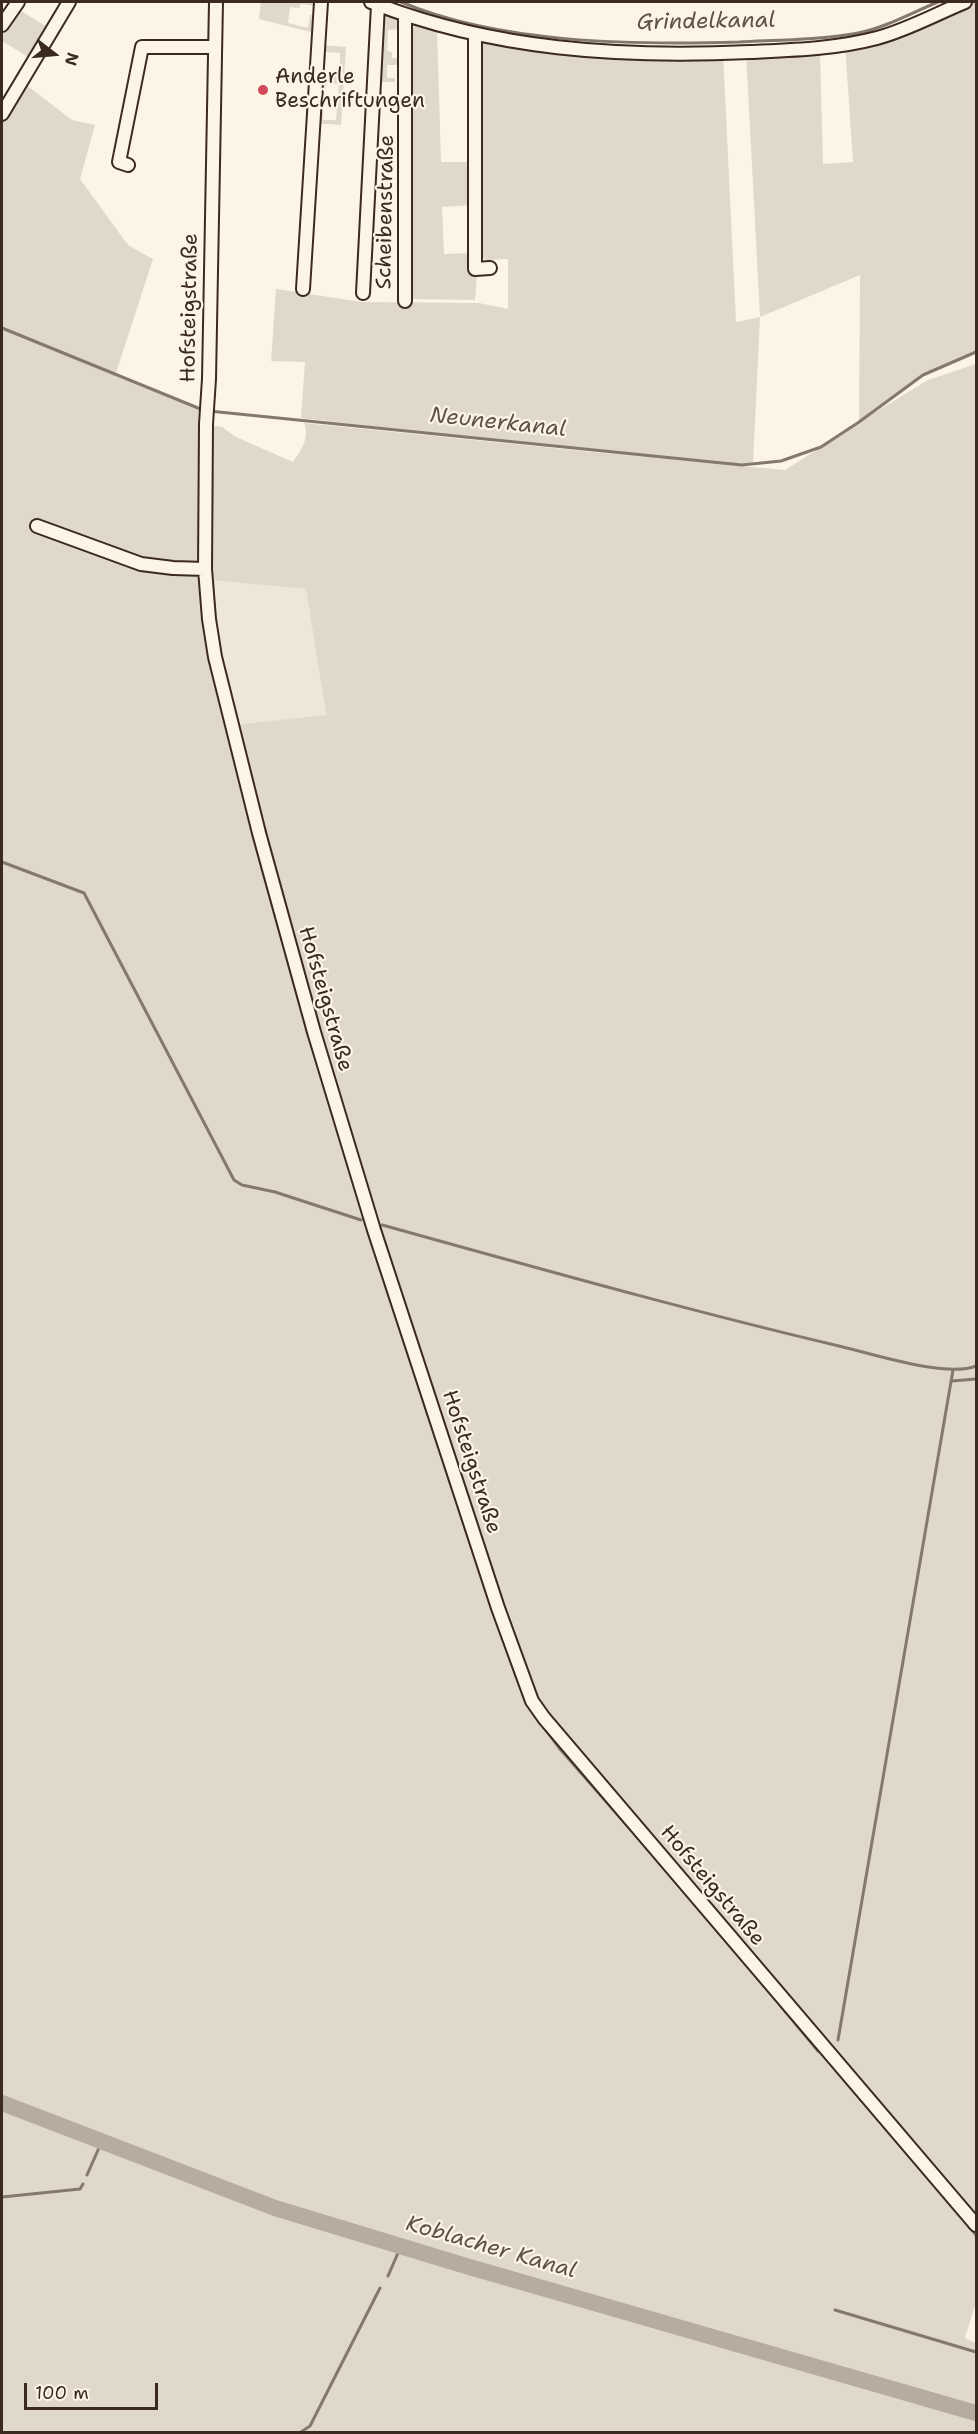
<!DOCTYPE html>
<html>
<head>
<meta charset="utf-8">
<style>
	body { margin:0 }
	#map { position:relative; width:978px; height:2434px; overflow:hidden; background:#fcf5e5; font-family:"Shantell Sans",sans-serif }
	canvas { display:block }
	.frame { position:absolute; inset:0; border:3px solid #3b2a1e; pointer-events:none }
	.north { position:absolute; left:24px; top:24px; width:60px; height:60px; -webkit-text-stroke:4px #fcf5e5; paint-order:stroke; rotate:106deg; font-size:16px; font-weight:700; line-height:24px; text-align:center; color:#3b2a1e }
	.north::after { content:''; display:block; margin:auto; width:21px; height:27px; background:#3b2a1e; clip-path:polygon(50% 0,100% 100%,50% 72%,0 100%) }
	.scale { position:absolute; left:24px; top:2383px; width:134px; height:27px; box-sizing:border-box; border:3px solid #3b2a1e; border-top:0; padding-left:8px; font-size:18px; line-height:21px; white-space:nowrap; color:#3b2a1e; -webkit-text-stroke:4px #fcf5e5; paint-order:stroke }
</style>
</head>
<body>
<div id="map">
<canvas width="978" height="2434"></canvas>
<div class="frame"></div>
<div class="north">N</div>
<div class="scale">100 m</div>
</div>
<script>
const ctx = document.querySelector('canvas').getContext('2d');
ctx.lineJoin = 'round';
function paint(path, color) {
  ctx.fillStyle = color;
  ctx.fill(path, 'evenodd');
}
function strokePath(path, color, width, dash) {
  ctx.strokeStyle = color;
  ctx.lineWidth = width;
  ctx.lineCap = dash ? 'butt' : 'round';
  ctx.setLineDash(dash || []);
  ctx.stroke(path);
}
function drawText(font, color, halo, rows, align = 'center') {
  ctx.font = font + ' "Shantell Sans",sans-serif';
  ctx.lineWidth = 4.5;
  ctx.setLineDash([]);
  ctx.textBaseline = 'middle';
  ctx.strokeStyle = halo;
  ctx.fillStyle = color;
  for (const [text, x, y, turn = 0] of rows) {
    ctx.save();
    ctx.translate(x, y);
    ctx.rotate((+turn || 0) * Math.PI / 180);
    ctx.textAlign = isNaN(turn) ? turn : align;
    if (halo) ctx.strokeText(text, 0, 0);
    ctx.fillText(text, 0, 0);
    ctx.restore();
  }
}
const built = new Path2D(`
	M209,580L306,589L326,716L234,725L224,685Z`);
const green = new Path2D(`
	M261,2H318L316,6L300,4V8L290,7L288,23L308,28L310,15L317,16L315,33L259,19Z
	M965,2H976V352L923,375L861,421L928,380L976,364V2302L965,2338L976,2343V2432H2V119L25,84L72,120L95,125L80,179L128,245L153,259L115,376L203,411L209,425L222,427L236,437L293,462C301,450 310,438 304,423L653,458L301,418L305,362L271,361L276,289L362,302L479,303L508,309V259L487,260L480,256L475,34L538,46L723,53L736,322L760,317L746,52H820L823,164L853,162L845,44ZM860,275L859,423L785,470L730,465L753,464L760,317ZM209,580L306,589L326,715L234,725L224,685ZM521,1692L575,1749L926,2160L520,1693Z
	M16,8L49,28L30,58L2,41V29Z
	M381,9L402,17V29L388,30L387,51L392,52V58H398V65H387V78H395V82H377Z
	M409,21L437,29L441,162H470L471,205L442,207L444,254L471,253L477,274L475,300L409,299Z
	M321,45L346,47L341,125L315,123L316,110H323V120H336L339,84L325,83L324,92H317L318,75L340,76V53L326,52L325,64H319Z`);
const stream = new Path2D(`
	M401,2C500,44 633,45 739,42C778,40 819,40 858,33C885,28 913,12 938,2
	M2,328L203,410
	M209,411L742,465L781,461L821,447L859,422L923,375L976,352
	M2,862L84,893L234,1180L242,1185L275,1192L361,1220
	M382,1225C534,1267 686,1310 839,1346C873,1354 946,1378 976,1366
	M952,1381L976,1379
	M511,1662L525,1698
	M527,1704L535,1716
	M541,1723L560,1749L667,1871
	M757,1977L818,2051
	M838,2040L953,1370
	M87,2175L102,2141
	M2,2197L80,2189L83,2184
	M969,2226L976,2235
	M388,2276L401,2246
	M835,2310L976,2352
	M301,2432L310,2426L380,2288`);
const river = new Path2D(`
	M2,2103L275,2208L466,2266L976,2413`);
const minor = new Path2D(`
	M216,2L209,379L206,424L205,569L209,619L215,657L259,833L314,1032L374,1230L498,1608L532,1701L544,1718L976,2225
	M371,2C492,50 621,58 750,52C793,50 835,49 877,38C907,30 936,14 965,2
	M2,25L18,2
	M475,34V269L490,268
	M2,114L69,2
	M128,165L119,162L142,47H215
	M303,289L321,2
	M363,293L378,5
	M405,301V16
	M37,526L141,564L173,568L205,569`);
const markers = [
	[263,90,6,"#d1495b"]
];
const poiNames = [
	["Anderle",275,78],
	["Beschriftungen",275,102]
];
const streetNames = [
	["Scheibenstraße",386,212,-89],
	["Hofsteigstraße",190,308,-89],
	["Hofsteigstraße",325,999,74],
	["Hofsteigstraße",471,1462,72],
	["Hofsteigstraße",712,1886,50]
];
const waterNames = [
	["Grindelkanal",706,22,-1],
	["Neunerkanal",498,423,6],
	["Koblacher Kanal",491,2248,16]
];
paint(built, '#eee6d6');
paint(green, '#e0d8c8');
strokePath(stream, '#85796b', 3);
strokePath(river, '#b7ad9e', 16);
strokePath(minor, '#3b2a1e', 16);
strokePath(minor, '#fcf5e5', 12);
for (const [x, y, r, color] of markers) {
  const dot = new Path2D();
  dot.arc(x, y, r, 0, 2 * Math.PI);
  ctx.fillStyle = color;
  ctx.fill(dot);
  strokePath(dot, '#fcf5e5', 2);
}
drawText('21px', '#3b2a1e', '#fcf5e5', poiNames, 'left');
drawText('21px', '#3b2a1e', '#fcf5e5', streetNames);
drawText('italic 22px', '#605144', '#fcf5e5', waterNames);
</script>
</body>
</html>
